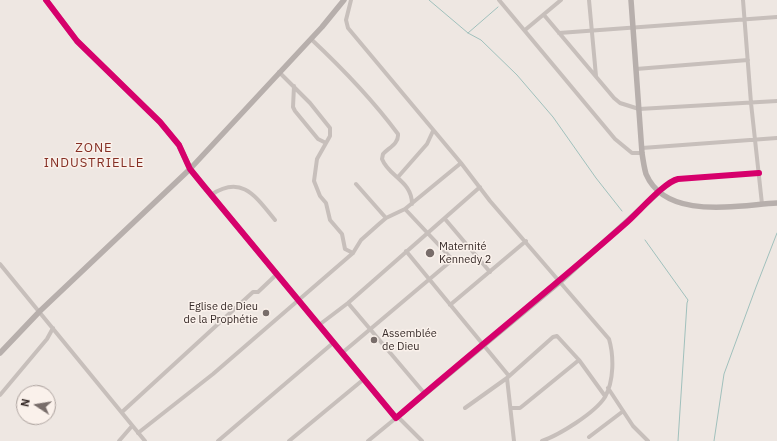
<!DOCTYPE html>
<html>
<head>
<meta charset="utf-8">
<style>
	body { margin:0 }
	#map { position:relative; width:777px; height:441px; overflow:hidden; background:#eee7e2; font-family:"IBM Plex Sans",sans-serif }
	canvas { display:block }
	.north { position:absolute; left:16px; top:385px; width:40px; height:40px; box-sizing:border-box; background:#faf1eb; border:1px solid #aca29e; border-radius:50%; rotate:282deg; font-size:11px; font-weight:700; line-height:16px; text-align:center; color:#382c2a }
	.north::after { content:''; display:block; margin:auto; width:14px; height:18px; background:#786d6a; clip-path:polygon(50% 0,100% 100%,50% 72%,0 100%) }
</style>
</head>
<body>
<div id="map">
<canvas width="777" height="441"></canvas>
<div class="north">N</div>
</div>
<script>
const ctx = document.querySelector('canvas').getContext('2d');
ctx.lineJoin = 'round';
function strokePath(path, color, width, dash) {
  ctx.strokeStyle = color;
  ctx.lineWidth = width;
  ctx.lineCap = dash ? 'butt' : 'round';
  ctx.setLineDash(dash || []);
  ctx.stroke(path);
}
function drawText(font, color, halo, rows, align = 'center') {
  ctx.font = font + ' "IBM Plex Sans",sans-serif';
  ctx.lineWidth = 3;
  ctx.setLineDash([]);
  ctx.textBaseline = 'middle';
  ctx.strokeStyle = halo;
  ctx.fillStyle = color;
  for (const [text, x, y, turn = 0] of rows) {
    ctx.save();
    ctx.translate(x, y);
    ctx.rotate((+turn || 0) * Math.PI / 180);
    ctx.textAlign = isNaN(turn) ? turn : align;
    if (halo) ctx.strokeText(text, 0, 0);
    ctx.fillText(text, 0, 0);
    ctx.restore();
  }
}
const stream = new Path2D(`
	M429,0L468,33L481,40L517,75L553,117L596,178L622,211
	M468,33L498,7
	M645,240L688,300L687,303L678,441
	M714,441L724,374L756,287L777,233`);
const street = new Path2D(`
	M351,0L346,20L348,28L461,163L490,201L609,339C614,356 614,381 605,397C595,413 559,435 542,441
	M499,0L615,139L632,153H642
	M589,0L596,76
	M743,0L751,103L762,204
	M544,15L614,98L620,103L639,109L777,101
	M525,30L561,0
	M559,33L777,17
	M311,39C342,68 372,99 398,134C399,144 388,148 383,154L382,159C389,177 412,181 412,204
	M636,69L748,60
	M279,72L310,103L330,128V136L317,159L314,181L320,196L326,203L330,220L342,234L345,249L353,253
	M294,86L293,107L295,111L318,139L326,143
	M642,148L777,138
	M398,177L427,144L433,131
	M356,184L386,218
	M659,192L669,182L678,179L759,173
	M211,195C242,174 256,197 275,220
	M445,219L490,272
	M406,251L509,376
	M0,264L145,441
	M348,303L425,394
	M450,305L526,241
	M319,325L348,303L480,187
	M342,353L451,261V258L405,209
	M507,378L514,441
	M608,388L633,426L648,441
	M0,395L47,339L53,328
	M465,408L507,378L553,337L557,336L579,360L605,396
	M511,408H520L525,404L579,360
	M122,412L253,292H258L277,274
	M398,417L422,441
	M138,433L213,374L353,253L361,240L379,224L386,218L405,209L461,163
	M589,437L622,412
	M119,441L132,426
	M218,441L333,343
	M289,441L364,379
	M368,441L396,418`);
const secondary = new Path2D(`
	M46,0L77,41L160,122L179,145L190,169L203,185L396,418L561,281L659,192
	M631,0L642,153C643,160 644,167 646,174C666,221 738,205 777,203
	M0,353L40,311L190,169L322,27L344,0`);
const cycleway = new Path2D(`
	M46,0L77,41L160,122L179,145L190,169L203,185L396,418C472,352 550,290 625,224C638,213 664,182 678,179L759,173`);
const markers = [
	[430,253,5,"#786d6a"],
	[266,313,4,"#786d6a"],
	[374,340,4,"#786d6a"]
];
const poiNames = [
	["Maternité",439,247],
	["Kennedy 2",439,260],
	["Eglise de Dieu",258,307,"right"],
	["de la Prophétie",258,320,"right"],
	["Assemblée",382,334],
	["de Dieu",382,347]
];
const quarterNames = [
	["ZONE",94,148],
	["INDUSTRIELLE",94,163]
];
strokePath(stream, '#a0c0bc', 1);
strokePath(street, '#c7bfbb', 4);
strokePath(secondary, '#b7afac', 5.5);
strokePath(cycleway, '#d6006c', 6);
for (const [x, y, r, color] of markers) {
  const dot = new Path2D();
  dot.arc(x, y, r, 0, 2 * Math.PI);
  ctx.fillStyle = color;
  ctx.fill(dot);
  strokePath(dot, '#faf1eb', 1.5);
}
drawText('11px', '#382c2a', '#faf1eb', poiNames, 'left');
ctx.letterSpacing = '1px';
drawText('13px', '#852f24', '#faf1eb', quarterNames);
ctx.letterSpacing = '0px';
</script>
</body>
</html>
